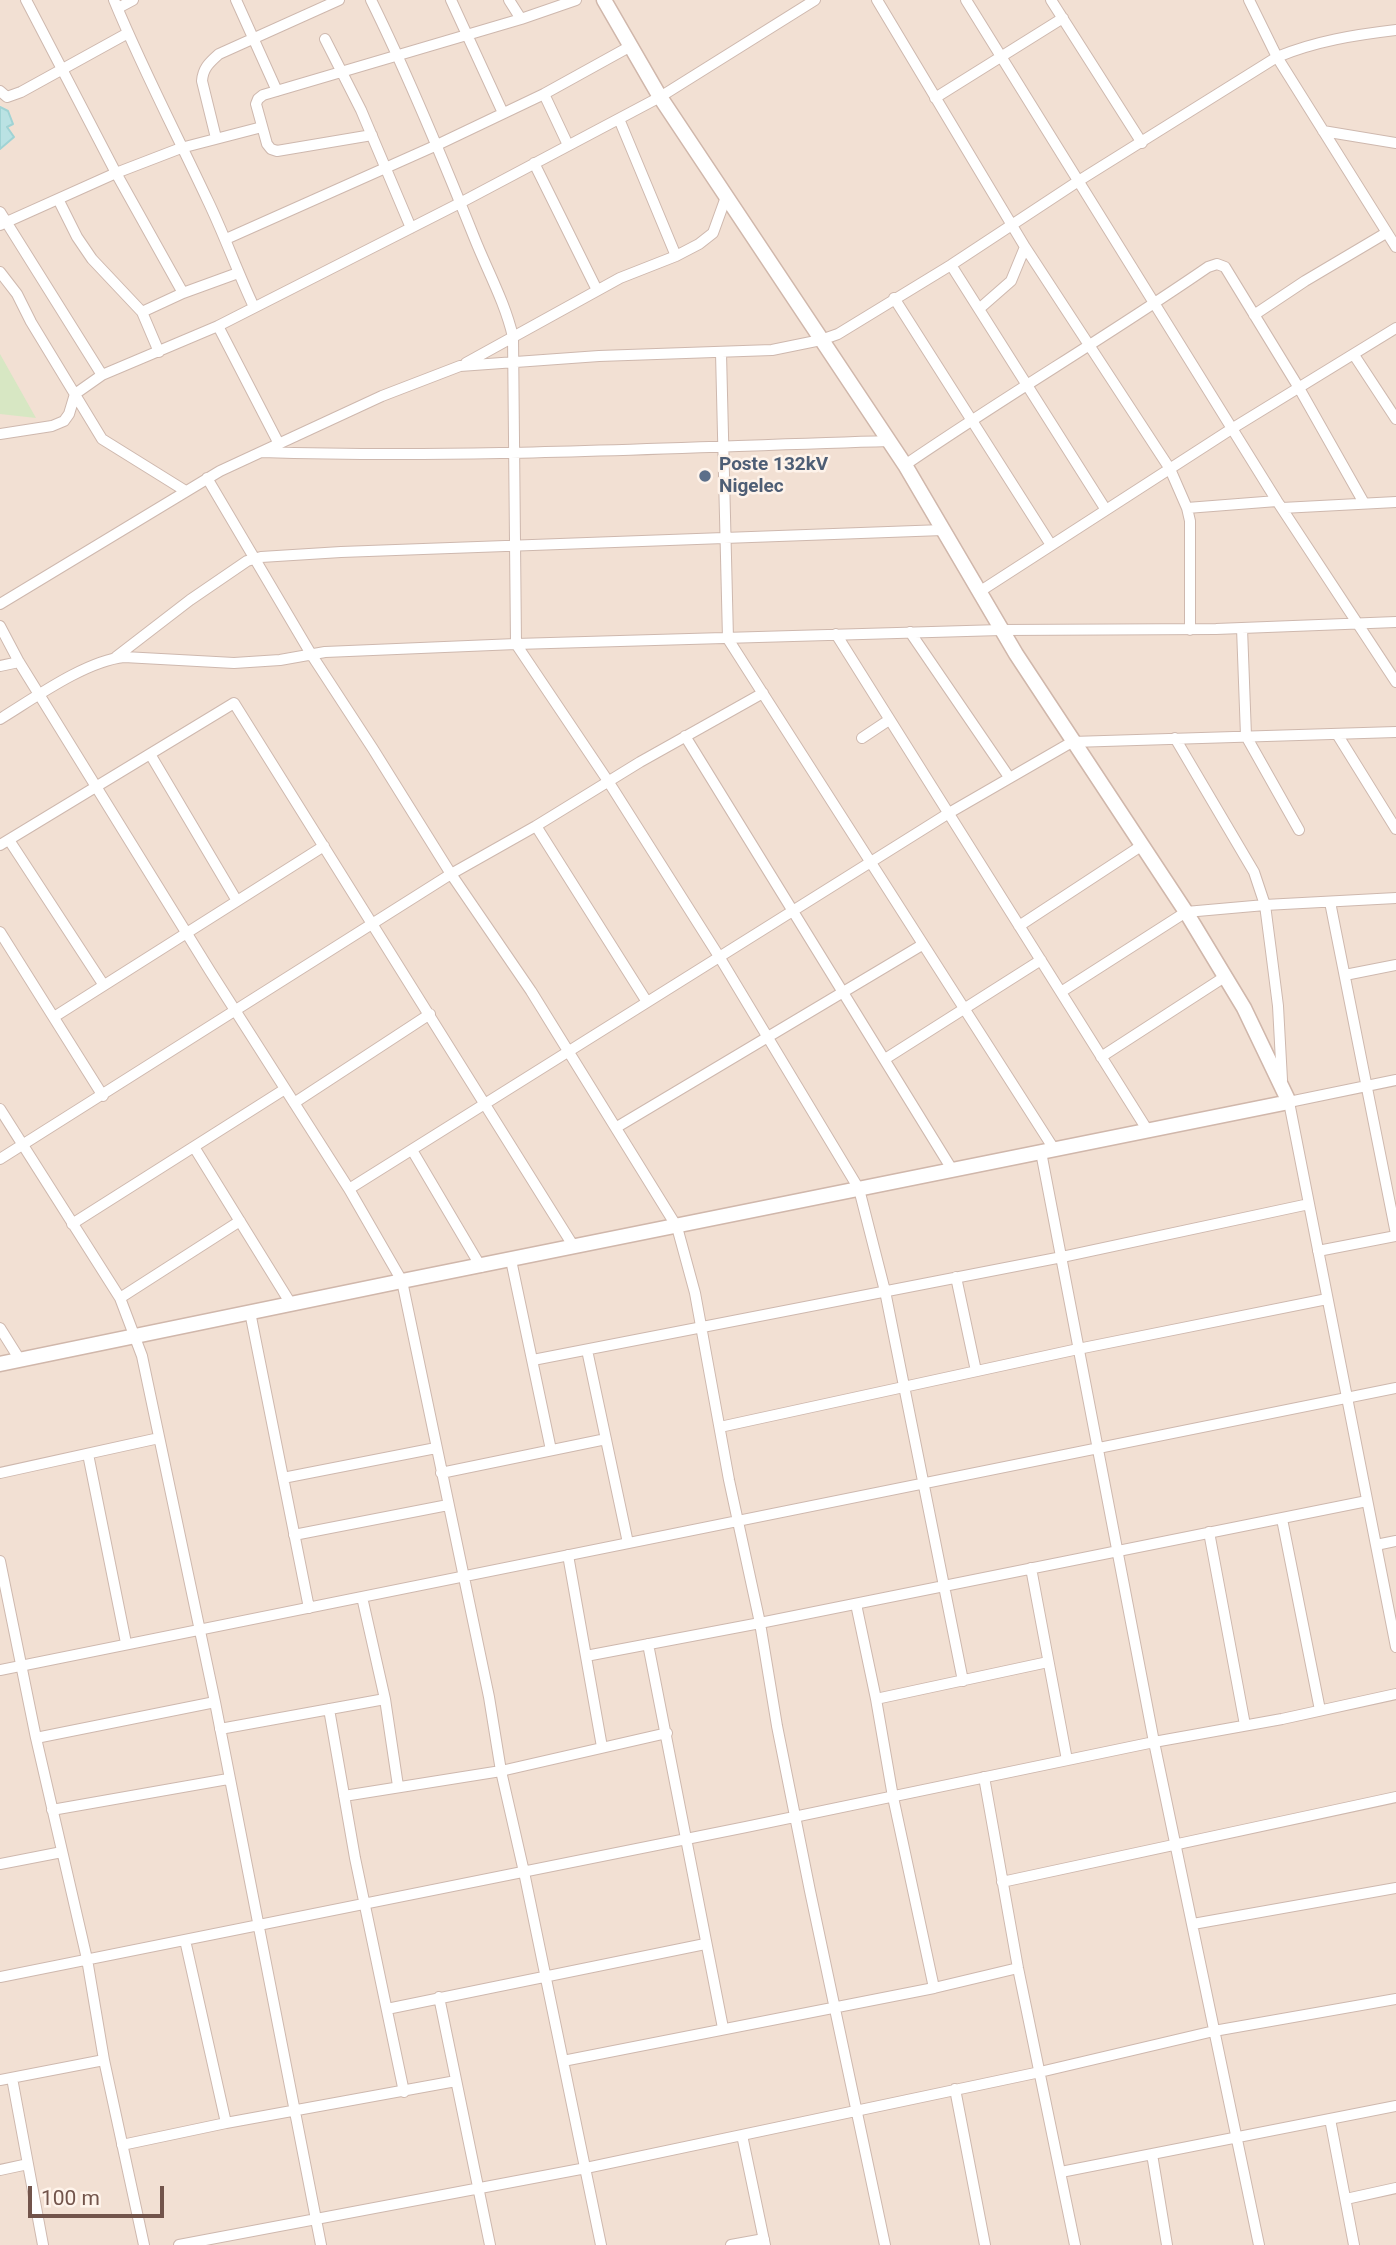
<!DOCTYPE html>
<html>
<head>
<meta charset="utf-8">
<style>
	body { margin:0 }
	#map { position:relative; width:1396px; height:2245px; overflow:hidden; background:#fbefe4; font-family:Roboto,sans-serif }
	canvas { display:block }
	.scale { position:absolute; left:28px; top:2186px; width:136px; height:32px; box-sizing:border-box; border:4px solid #72544b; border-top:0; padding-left:9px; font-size:21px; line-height:24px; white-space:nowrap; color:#72544b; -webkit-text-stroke:5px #fef3ea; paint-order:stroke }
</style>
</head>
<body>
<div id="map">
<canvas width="1396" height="2245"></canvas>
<div class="scale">100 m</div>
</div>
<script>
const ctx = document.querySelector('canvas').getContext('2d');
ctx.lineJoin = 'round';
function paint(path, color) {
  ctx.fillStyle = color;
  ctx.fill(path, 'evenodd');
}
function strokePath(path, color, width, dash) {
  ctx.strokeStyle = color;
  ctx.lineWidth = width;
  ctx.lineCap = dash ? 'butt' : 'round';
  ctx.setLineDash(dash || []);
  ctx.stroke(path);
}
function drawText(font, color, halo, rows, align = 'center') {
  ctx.font = font + ' Roboto,sans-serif';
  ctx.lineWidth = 5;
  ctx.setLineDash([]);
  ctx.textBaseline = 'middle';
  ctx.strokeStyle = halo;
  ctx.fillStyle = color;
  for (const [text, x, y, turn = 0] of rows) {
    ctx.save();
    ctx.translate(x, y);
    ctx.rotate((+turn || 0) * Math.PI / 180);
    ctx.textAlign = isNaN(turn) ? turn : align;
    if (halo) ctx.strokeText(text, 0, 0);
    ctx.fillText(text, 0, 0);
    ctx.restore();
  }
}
const residential = new Path2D(`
	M0,0H1396V2245H0Z`);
const green = new Path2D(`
	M0,354L36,418L0,414Z`);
const water = new Path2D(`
	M0,107L8,111L13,124L7,127L14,137L0,149Z`);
const street = new Path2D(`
	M26,0L116,173L183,293
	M114,0C142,68 176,133 207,199C224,234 237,271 254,307
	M236,0L277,91
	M371,0C409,77 442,157 474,237C487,270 505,302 513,337L516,644L608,781L720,958L859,1189L885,1291L963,1681
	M451,0L503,113
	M509,0L521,19
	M877,0L1025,247L1170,469L1187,508L1190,521V630
	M966,0L1277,501L1396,682
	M1051,0L1142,143
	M1249,0L1277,57L1396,247
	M118,8L133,0
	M325,39L361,110L411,228
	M0,91L7,97L21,92L128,33
	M544,94L568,145
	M935,98L1063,18
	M619,119L676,256
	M1323,131L1396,143
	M372,135L277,151L271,149L267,144L256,104L258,99L263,95L521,19L576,0
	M216,138L202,81C203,68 209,63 219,54L339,0
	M534,163L597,290
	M58,199L77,237L92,259L142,312L159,352
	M0,212L102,375
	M0,225L116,173L181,148L262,127
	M226,239L437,145L544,94L629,47
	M951,265L1106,510
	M0,272L17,294L31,322L102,439L184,490
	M894,298L1051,545
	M979,309L1011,281L1025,247
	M142,312L183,293L238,273
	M1254,315L1305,281L1386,233
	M218,326L279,444
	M721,353L728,639L1054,1149
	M1354,355L1396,419
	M466,363L620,278L676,256L699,244L713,233L726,197
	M0,434L52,426L64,421L69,414L75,394L102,375L218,326L460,203L660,97L815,0
	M262,452C471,459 680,447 889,441
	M905,465C1004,397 1108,336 1208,267L1217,264L1225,267L1299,388L1364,503
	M207,478L311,654L373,749L451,874L531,991L677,1227L695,1293L729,1480L760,1623L777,1726L810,1891L885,2245
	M1187,508L1277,501
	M1282,508L1396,502
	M979,592L1233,428L1396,328
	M0,604L220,471L382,396L460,366L599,356L772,350L821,340L838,334L951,265L1080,180L1277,57C1316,41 1354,35 1396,30
	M0,626L19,662L210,971L349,1189L402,1281L489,1697L501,1771L524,1872L601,2245
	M1242,628L1246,736L1299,830
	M910,632L1009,777
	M836,634L1148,1131
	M116,657L190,600L247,561L261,557L341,552L943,530
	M0,666L19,662
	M0,719C33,699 85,661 124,657L234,663L280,660L325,652L516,644L1001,630L1216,629L1396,622
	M1337,734L1396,829
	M685,736L953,1171
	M862,738L889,720
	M1175,738L1254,872L1265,905L1271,951L1278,1006L1282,1080
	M150,754L237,901
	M536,826L647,1002
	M9,840L103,984
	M0,845L234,703L574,1247
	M1330,902L1396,1234
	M1019,926L1141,846
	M0,932L103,1096
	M1345,975L1396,965
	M1061,992L1186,912L1265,905L1396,898
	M54,1017L324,846
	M1101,1057L1226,976
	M885,1059L1041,960
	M1396,1080L1289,1102L1396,1647
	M294,1103L430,1014
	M0,1109L120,1298L142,1356L215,1702L321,2245
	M617,1127L922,945
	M194,1147L291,1304
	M412,1150L481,1267
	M1041,1152L1154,1742L1259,2245
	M0,1159L451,874L536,826L640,762L763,693
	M349,1189L949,813L1072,742L1396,732
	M72,1224L285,1089
	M1318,1251L1396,1236
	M511,1260L551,1450
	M956,1277L976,1371
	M120,1298L240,1221
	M250,1312L309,1608
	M0,1328L20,1360
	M587,1350L628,1543
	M533,1360L1062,1257L1309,1204
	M720,1427L1078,1349L1327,1299
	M88,1454L126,1643
	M0,1473L159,1438
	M441,1473L606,1439
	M283,1478L436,1448
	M1282,1519L1320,1710
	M1209,1532L1245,1725
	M294,1535L448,1505
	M1376,1545L1396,1541
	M568,1555L602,1747
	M0,1561L36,1738L87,1959L104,2060L144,2245
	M1031,1568L1067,1760
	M362,1597L385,1699L398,1786
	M856,1604L876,1699L893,1797L934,1988
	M648,1644L723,2028
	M586,1656L760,1623L1367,1501
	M0,1670L1396,1388
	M876,1699L1048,1662
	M329,1709L355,1858L404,2092
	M220,1729L385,1699
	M36,1738L215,1702
	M984,1777L1018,1968L1075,2245
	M344,1796L501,1771L667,1733
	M52,1810L228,1779
	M0,1864L62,1852
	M1002,1882L1396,1797
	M1193,1924L1396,1888
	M185,1940L226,2123
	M0,1977L746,1827L1154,1742L1282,1719L1396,1694
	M439,1997L490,2245
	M387,2009L705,1944
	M563,2061L934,1988L1018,1968
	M12,2078L43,2245
	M0,2080L104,2060
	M955,2089L985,2245
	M1330,2119L1354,2245
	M742,2135L765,2245
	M122,2145L226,2123L456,2081
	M1152,2154L1167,2245
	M0,2170L28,2164
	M1061,2172L1396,2106
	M1346,2199L1396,2188
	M179,2245L586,2168L1040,2072L1214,2031L1396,1999
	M731,2245L764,2239`);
const secondary = new Path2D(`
	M0,1364L402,1281L1289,1102L1244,1008L1186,912L1016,654L905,465L660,97L604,0`);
const markers = [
	[705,476,7,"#5c6f8a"]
];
const serviceNames = [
	["Poste 132kV",719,465],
	["Nigelec",719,487]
];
paint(residential, '#f2e0d3');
paint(green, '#d7e7c3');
paint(water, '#bae2e3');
strokePath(water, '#a0d3d4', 2);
strokePath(street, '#ceb8ae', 12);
strokePath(secondary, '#d0b7ab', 17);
strokePath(street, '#fff', 10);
strokePath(secondary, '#fff', 14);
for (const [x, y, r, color] of markers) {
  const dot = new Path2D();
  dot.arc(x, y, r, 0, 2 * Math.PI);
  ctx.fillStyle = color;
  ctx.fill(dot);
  strokePath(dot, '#fef3ea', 2.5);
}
drawText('bold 19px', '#4e5e75', '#fef3ea', serviceNames, 'left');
</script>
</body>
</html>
